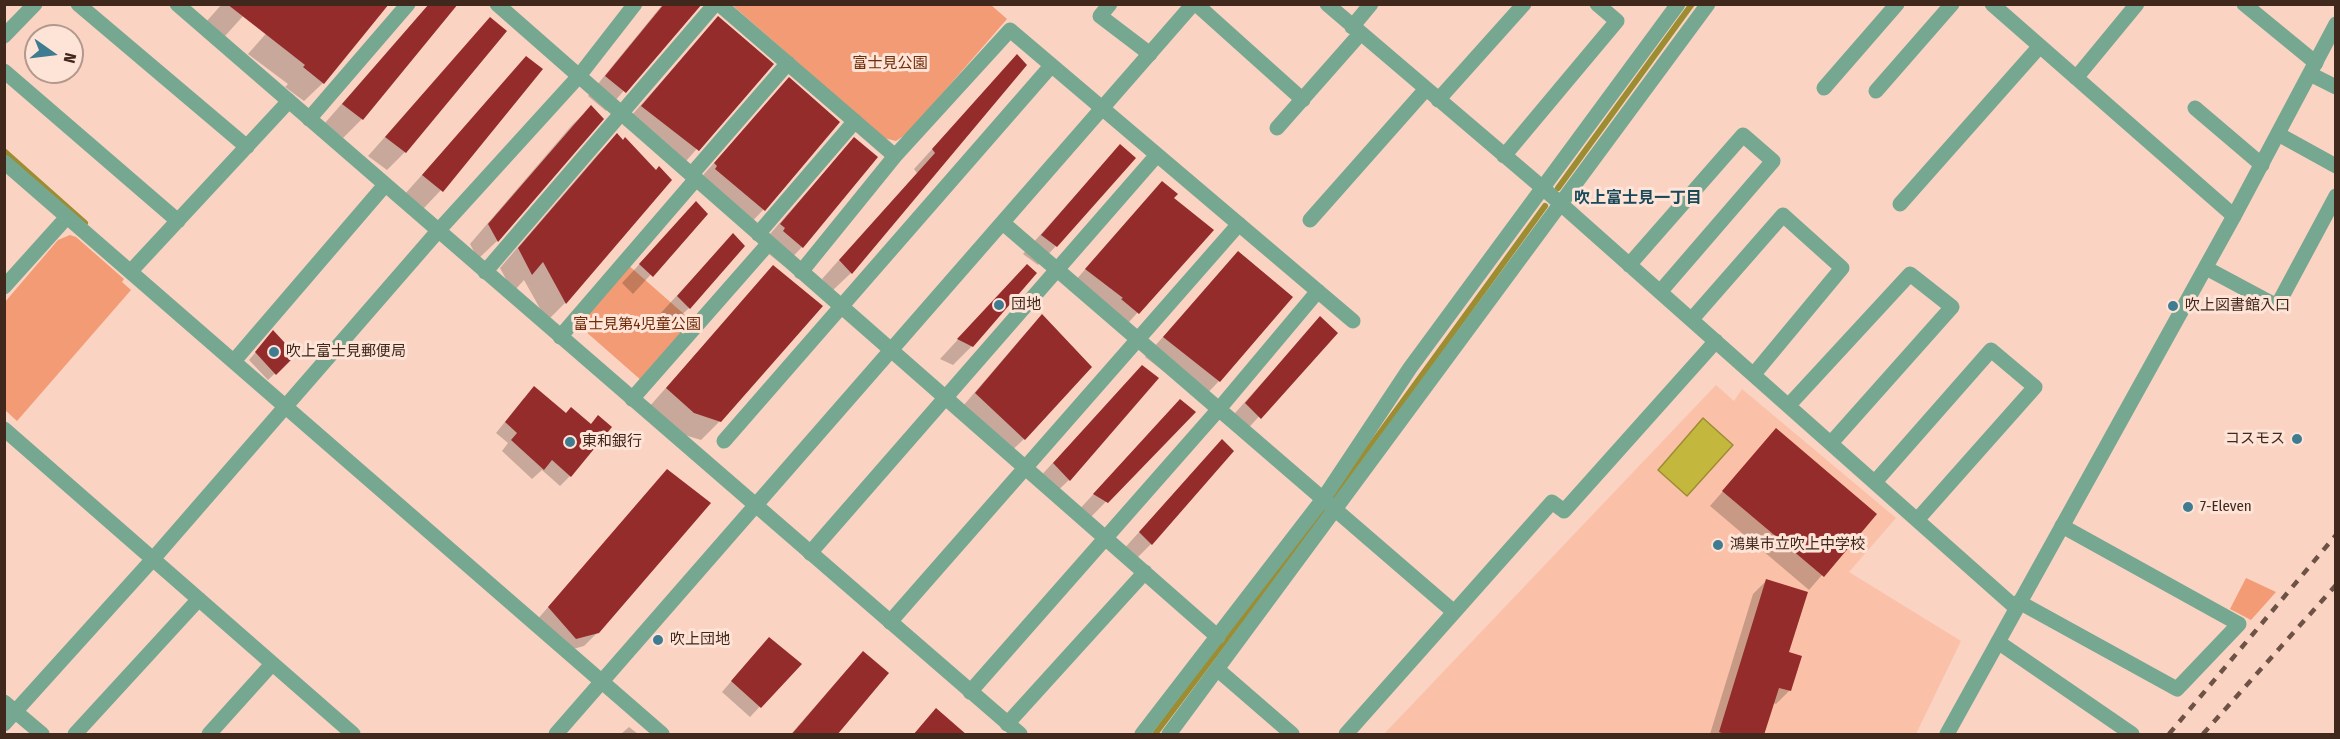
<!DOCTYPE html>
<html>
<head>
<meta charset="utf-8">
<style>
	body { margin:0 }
	#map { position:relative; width:2340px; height:739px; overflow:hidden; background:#fad3c2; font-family:"Fira Sans Condensed",sans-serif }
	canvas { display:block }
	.frame { position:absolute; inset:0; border:6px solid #40281d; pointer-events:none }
	.north { position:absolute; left:24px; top:24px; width:60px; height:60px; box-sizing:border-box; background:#fee3d7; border:2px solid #b2988d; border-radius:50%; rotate:104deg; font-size:16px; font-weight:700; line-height:24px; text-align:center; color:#40281d }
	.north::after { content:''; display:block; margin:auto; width:21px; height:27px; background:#3f7c92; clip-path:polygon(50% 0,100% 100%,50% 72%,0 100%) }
</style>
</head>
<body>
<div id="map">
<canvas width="2340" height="739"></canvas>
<div class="frame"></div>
<div class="north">N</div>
</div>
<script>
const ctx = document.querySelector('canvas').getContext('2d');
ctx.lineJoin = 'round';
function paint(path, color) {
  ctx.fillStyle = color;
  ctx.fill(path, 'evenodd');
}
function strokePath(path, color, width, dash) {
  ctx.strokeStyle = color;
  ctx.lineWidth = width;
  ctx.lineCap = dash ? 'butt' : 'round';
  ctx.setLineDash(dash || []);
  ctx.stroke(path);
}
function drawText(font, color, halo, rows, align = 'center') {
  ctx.font = font + ' "Fira Sans Condensed","Noto Sans JP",sans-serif';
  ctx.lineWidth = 6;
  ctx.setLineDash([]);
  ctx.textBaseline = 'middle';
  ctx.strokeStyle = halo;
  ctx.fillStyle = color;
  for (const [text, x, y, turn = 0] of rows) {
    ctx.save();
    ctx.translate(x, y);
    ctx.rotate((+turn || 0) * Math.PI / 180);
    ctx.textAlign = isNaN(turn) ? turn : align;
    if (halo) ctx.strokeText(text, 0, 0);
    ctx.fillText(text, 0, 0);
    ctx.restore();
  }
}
const built = new Path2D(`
	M1716,385L1734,401L1742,389L1896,518L1849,572L1961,641L1916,734H1384Z`);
const green = new Path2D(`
	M732,5H991L1007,19L908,133L896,141L884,138Z
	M70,235L76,237L124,279L122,282L131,290L17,421L5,410V302L58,240Z
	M627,264L693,322L642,381L576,323Z
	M2246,578L2276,592L2251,620L2230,609Z`);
const water = new Path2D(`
	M1703,418L1733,445L1687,496L1658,470Z`);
const shadow = new Path2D(`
	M222,4H254L225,36L206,22Z
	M292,4L323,83L304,101L285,87L288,84L248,54Z
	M429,4H456L362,119L343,138L325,123Z
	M663,4H700L606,111L588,96Z
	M718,18L772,64L679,169L623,125Z
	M490,19L405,152L387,170L368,156Z
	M1017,56L851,273L832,291L822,279L917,173L914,169Z
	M527,58L441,190L423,209L404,195Z
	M789,79L838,122L763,210L745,229L696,183Z
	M591,107L602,119L497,241L478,259L470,244L572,125Z
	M617,135L655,171L670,180L565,303L547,321L524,280L513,292L500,268L598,154Z
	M854,139L802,247L784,266L765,251L762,243Z
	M1120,146L1056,246L1038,265L1023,254Z
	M1172,198L1212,230L1120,332L1068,289L1144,202Z
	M696,203L706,214L633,294L622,283Z
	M1238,253L1290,297L1219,381L1201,400L1145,357Z
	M715,254L689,308L670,326L659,315Z
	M773,267L720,421L701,440L675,432L649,407Z
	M1009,284L972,346L953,365L940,359Z
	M1042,316L1024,439L1005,457L957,413L1024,335Z
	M1320,318L1336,333L1241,436L1227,422Z
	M267,339L294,355L268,380L249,360Z
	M1142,367L1156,378L1069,480L1050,498L1035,482Z
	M524,398L570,476L560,486L542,470L532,479L502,451L508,443L496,433Z
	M1180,401L1194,412L1088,520L1075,514Z
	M1776,430L1875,514L1809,590L1710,506Z
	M1222,441L1151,544L1133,562L1121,552Z
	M667,471L598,632L584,646L562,652L536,621Z
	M1766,581L1787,653L1790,690L1776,704L1773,703L1763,734H1710L1753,594Z
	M759,649L800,664L750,717L722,692Z
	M863,653L835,734H791L845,672Z
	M629,727L638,734H621Z`);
const stream = new Path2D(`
	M4,151L85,223
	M1558,188L1692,4
	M1334,496L1545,206
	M1155,734L1323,511`);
const building = new Path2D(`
	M227,4H389L324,84L303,67L305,65Z
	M429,4H458L363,120L342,104Z
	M664,4H702L626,93L605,76Z
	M718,16L774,64L699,151L641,106Z
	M490,17L507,31L406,153L385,137Z
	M1017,54L1027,65L852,274L839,260L935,153L932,149Z
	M526,56L543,69L443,192L422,175Z
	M789,77L840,122L765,211L715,169L717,166L714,163Z
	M591,105L604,119L498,242L488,224Z
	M617,133L623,140L625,137L656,170L659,166L672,180L566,304L543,262L532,275L518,248Z
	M854,137L878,157L803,248L783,231L785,228L780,224Z
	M1120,144L1136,158L1057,247L1041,235Z
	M1162,181L1178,194L1174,198L1214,230L1139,314L1121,299L1123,298L1085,269Z
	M696,201L708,214L653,277L639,264Z
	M733,233L745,246L690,309L677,296Z
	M1238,251L1293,297L1220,382L1163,337Z
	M1027,264L1037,273L973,347L957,339Z
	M773,265L823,306L721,422L694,413L666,388Z
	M1042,314L1092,367L1025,440L975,393Z
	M1320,316L1338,333L1261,419L1245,403Z
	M273,330L296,355L276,375L255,352Z
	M1142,365L1159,378L1070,481L1053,463Z
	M534,386L566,413L571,407L591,424L598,415L612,427L571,477L552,460L544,470L511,440L517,433L505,422Z
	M1180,399L1196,412L1108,503L1093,494Z
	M1776,428L1877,514L1824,577L1722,491Z
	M1222,439L1234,451L1152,545L1139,532Z
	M667,469L711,503L599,633L576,639L548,607Z
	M1766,579L1808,592L1789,652L1802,656L1791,691L1779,688L1764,735H1727L1719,732Z
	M769,637L802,664L761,708L731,681Z
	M863,651L889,673L837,735H791Z
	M936,708L967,735H913Z`);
const minor = new Path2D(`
	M78,4L247,147
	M497,4L1218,637
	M719,4L895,156
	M1110,4L1100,16L1150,54
	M1196,4L1303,100
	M1327,4L1544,189L2016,608
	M1992,4L2234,216
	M2244,4L2316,63
	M1352,27L1371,4
	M4,36L35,4
	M4,71L178,221
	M2310,74L2336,87
	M2076,78L2137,4
	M1824,88L1897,4
	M1876,91L1952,4
	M1438,100L1524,4
	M2195,108L2262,165
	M309,119L408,4
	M1277,128L1360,34
	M2278,134L2336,166
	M1504,156L1617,21L1597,4
	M4,162L662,734
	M691,175L788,63
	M1900,204L2040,46
	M1310,220L1426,89
	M1003,223L1454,612
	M758,234L855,121
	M1629,265L1743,135L1773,161L1660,292
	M2206,268L2277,306L2336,196
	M131,271L289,101
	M485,272L715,4
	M801,272L895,156L1010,30L1353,321
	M4,287L67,217
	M1692,319L1783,215L1842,268L1754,374
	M560,337L696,179
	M234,361L385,185
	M632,399L769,243
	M1789,405L1910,274L1952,307L1831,443
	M4,429L353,734
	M724,441L1051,66
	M1875,482L1991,350L2035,387L1917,520
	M810,553L1157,155
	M2019,602L2177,689L2239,624L2062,526
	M890,622L1239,224
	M1998,642L2132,734
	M1217,669L1292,734
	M970,692L1219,409L1318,291
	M4,702L42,734
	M4,724L153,559L438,231L579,76L635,4
	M1007,724L1145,572
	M75,734L199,599
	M209,734L272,664
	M1142,734L1323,499L1410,368L1678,4
	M1169,734L1708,4
	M1346,734L1552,502L1564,511L1716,341`);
const tertiary = new Path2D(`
	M177,4L1020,734
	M556,734L1193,4
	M1947,734L2234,216L2336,24`);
const rail = new Path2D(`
	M2169,734L2336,535
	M2203,734L2336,585`);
const markers = [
	[999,305,6,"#3f7c92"],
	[2173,306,6,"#3f7c92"],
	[274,352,6,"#3f7c92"],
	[2297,439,6,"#3f7c92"],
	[570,442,6,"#3f7c92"],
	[2188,507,6,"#3f7c92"],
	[1718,545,6,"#3f7c92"],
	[658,640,6,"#3f7c92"]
];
const parkNames = [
	["富士見公園",890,64],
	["富士見第4児童公園",637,325]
];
const poiNames = [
	["団地",1011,305],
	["吹上図書館入口",2185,306],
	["吹上富士見郵便局",286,352],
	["コスモス",2285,439,"right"],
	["東和銀行",582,442],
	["7-Eleven",2200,507],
	["鴻巣市立吹上中学校",1730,545],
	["吹上団地",670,640]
];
const neighbourhoodNames = [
	["吹上富士見一丁目",1638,199]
];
paint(built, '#fac1a8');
paint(green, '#f39b74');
paint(water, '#c3b83d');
strokePath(water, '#9c8d33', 1.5);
paint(shadow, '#0003');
strokePath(stream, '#9c8d33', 6);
paint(building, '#952c2c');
strokePath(minor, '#76a891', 15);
strokePath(tertiary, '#76a891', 15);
strokePath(rail, '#6e5246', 4.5, [8, 8]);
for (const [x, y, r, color] of markers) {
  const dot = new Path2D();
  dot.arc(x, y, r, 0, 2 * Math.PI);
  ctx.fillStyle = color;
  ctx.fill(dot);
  strokePath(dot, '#fee3d7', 2);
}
drawText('15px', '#6f2d0a', '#fee3d7', parkNames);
drawText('15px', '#40281d', '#fee3d7', poiNames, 'left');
drawText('bold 16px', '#17495b', '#fee3d7', neighbourhoodNames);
</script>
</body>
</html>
